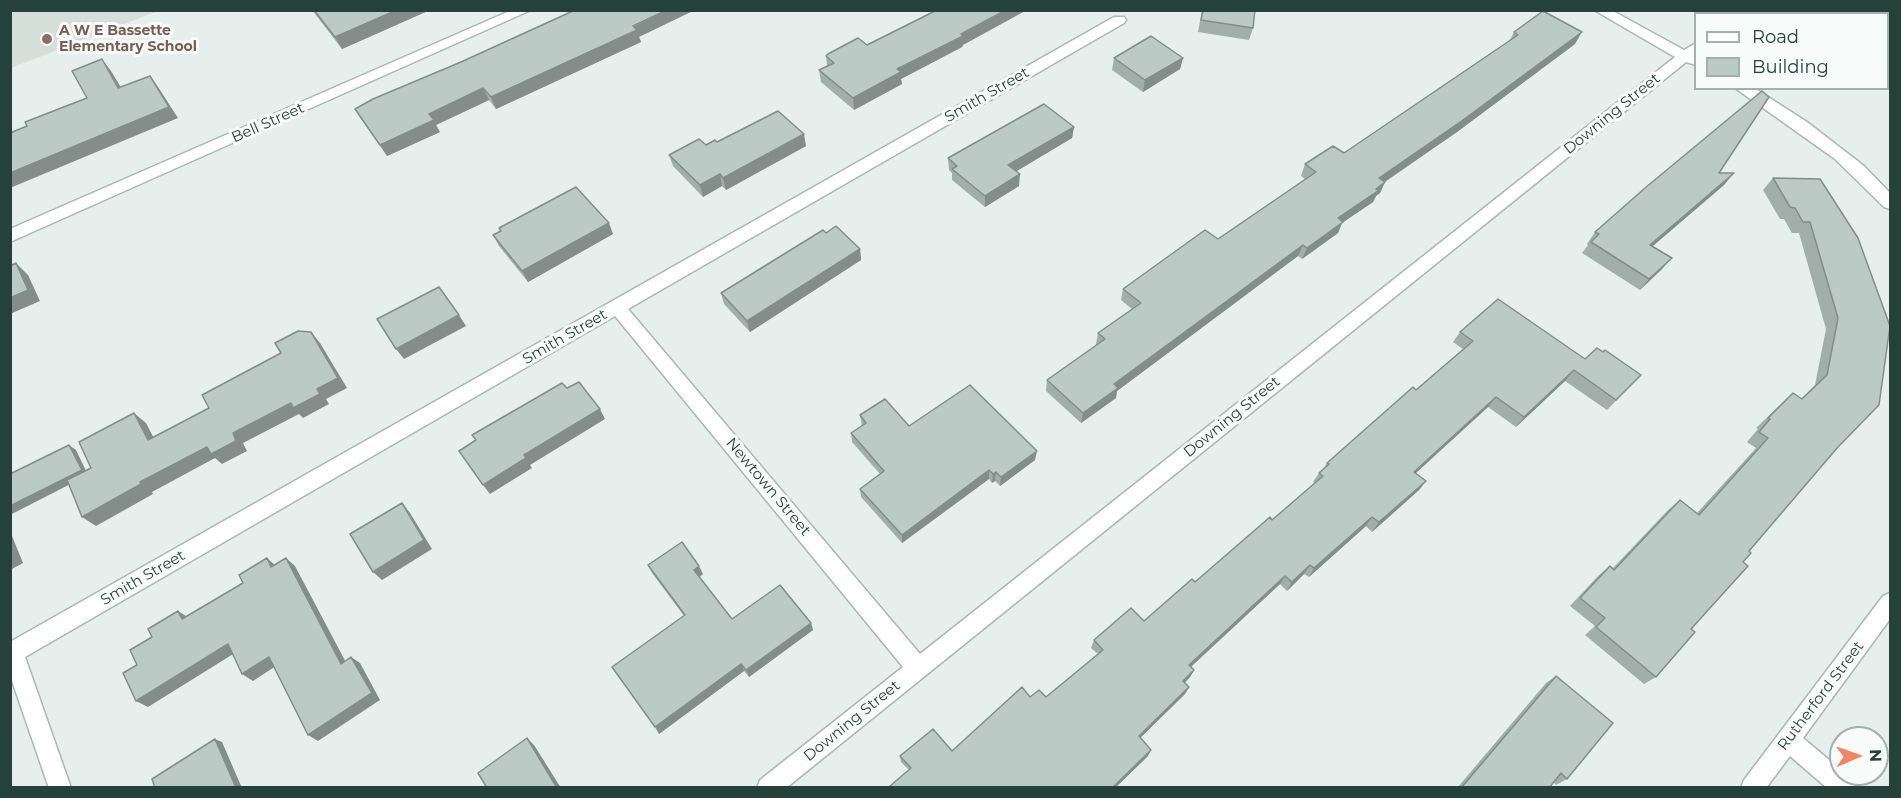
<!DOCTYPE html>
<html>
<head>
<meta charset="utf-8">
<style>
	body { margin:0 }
	#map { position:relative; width:1901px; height:798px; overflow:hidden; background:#e6efeb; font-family:Montserrat,sans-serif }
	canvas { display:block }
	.frame { position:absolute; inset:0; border:12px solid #24423a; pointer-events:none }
	.legend { position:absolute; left:1694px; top:12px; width:195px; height:78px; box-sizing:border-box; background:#f7fbf9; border:2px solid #a3b1ad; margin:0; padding:8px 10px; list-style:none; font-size:18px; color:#24423a }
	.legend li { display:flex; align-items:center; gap:12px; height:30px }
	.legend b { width:30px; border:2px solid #a3b1ad }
	.north { position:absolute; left:1829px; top:726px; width:60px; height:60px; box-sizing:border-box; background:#f7fbf9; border:2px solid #a3b1ad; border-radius:50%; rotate:88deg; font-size:16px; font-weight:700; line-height:24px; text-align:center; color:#24423a }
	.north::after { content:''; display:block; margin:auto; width:21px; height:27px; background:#f4845f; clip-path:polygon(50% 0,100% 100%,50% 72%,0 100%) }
</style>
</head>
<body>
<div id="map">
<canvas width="1901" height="798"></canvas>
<div class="frame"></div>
<ul class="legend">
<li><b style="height:8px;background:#fff"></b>Road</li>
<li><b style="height:16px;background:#bbcac4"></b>Building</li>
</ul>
<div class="north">N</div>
</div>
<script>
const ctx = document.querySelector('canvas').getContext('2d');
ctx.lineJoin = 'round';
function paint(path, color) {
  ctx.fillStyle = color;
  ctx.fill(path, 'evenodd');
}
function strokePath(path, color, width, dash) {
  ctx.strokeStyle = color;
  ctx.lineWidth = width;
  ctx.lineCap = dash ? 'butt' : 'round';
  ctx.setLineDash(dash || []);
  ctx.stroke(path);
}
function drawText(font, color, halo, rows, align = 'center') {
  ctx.font = font + ' Montserrat,sans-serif';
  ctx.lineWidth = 6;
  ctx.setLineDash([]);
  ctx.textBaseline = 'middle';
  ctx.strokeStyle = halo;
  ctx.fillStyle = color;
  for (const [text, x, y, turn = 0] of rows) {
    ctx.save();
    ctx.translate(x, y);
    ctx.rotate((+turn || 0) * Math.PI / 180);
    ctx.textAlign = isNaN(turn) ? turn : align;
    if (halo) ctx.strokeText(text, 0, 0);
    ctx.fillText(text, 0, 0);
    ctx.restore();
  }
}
const built = new Path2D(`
	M11,10H158V11L11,68Z`);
const minor = new Path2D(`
	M512,10H531L10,242V229Z
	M1594,10H1611L1684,50L1696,43V65L1686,62L786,788H757L760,780L903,667L615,316L25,657L71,788H49L10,675V642L1114,17H1124L1126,20L1124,23L628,309L920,654L1675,57Z
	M1733,10H1747L1745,14H1731Z
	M1735,88H1754L1807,122L1864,166L1890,193V209L1884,207L1835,159Z
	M1890,593V619L1803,738L1841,770V774C1849,774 1853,780 1856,788H1827L1790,756L1766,788H1741L1744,780L1883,596Z`);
const wall = new Path2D(`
	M312,10H430L342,49Z
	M1202,10L1253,28L1249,40L1198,32Z
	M1890,10V43L1887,46V14Z
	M1514,32L1575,44L1457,132L1385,182L1380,193L1376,196L1373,202L1342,223L1338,233L1302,259L1298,256L1117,391L1116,398L1081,423L1046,391L1047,380L1097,345L1096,344L1098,333L1132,309L1121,300L1123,289L1218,239L1305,179L1301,176L1305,164L1344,153L1510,40Z
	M639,37L641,42L496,109L489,100L436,125L440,132L387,156L362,120L355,109L461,62Z
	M963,45L962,47L901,79L902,84L854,110L821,82L819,70L827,66L826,56Z
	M1114,58H1183L1180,69L1143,92L1112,70Z
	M1074,127L1072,138L1016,171L1019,186L985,207L952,180V173L949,170L948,158Z
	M717,142L806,146L726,190L722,186L703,197L673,166L669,155Z
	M1719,173L1724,185L1653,246L1662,269L1640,290L1582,253L1588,245L1587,244L1595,232Z
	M1773,178L1858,238L1838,447L1749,551L1743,562L1656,677L1644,684L1585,635L1595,626L1570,606L1599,575L1610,566L1613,568L1668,510L1680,500L1697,513L1756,448L1747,442L1758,429L1756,428L1781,404L1793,393L1801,399L1815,385L1826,329L1799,233H1792L1784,219H1780L1763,190Z
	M499,228L613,234L528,282L499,246L493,235L501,231Z
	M826,233L860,249L861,260L750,332L724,304L721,293Z
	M1460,332L1585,359L1641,375L1607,410L1565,381L1516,427L1488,407L1416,473L1426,481L1419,490L1372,532L1366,526L1309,577L1304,574L1287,591L1280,584L1191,667L1194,670L1190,677L1185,683L1189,687L1185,694L1140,738L1148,756L1115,788H890V786L909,770L901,762L900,756L952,751L1030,697H1046L1098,654L1091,648L1094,640L1144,621L1195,582L1272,520L1315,483L1313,482L1319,473L1324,468L1327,463L1416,390L1463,349L1453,342Z
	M860,415L909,426L1035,460L1000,486L995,481L992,483L989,479L902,543L861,497L860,489L880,474L852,442L851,433L862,426Z
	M648,565L703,574L699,577L732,619L811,623L813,630L749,677L744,671L659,734L684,616L652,573Z
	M1556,676L1567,779L1556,785L1554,782L1549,788H1457L1546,683Z`);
const shadedWall = new Path2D(`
	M397,10H430L342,49L335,37Z
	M667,10H695L639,37L641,42L496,109L491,97Z
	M1006,10H1027L963,45L962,47L901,79L902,84L854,110L853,98L897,69Z
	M1582,32L1575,44L1457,132L1374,189L1379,178Z
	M1183,58L1180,69L1143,92L1145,80Z
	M102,59L111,71L128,99L118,88Z
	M150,76L158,87L178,118L10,188V173Z
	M483,88L489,100L436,125L440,132L387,156L380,145L429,114Z
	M1074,127L1072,138L1007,177L1008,165Z
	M804,134L806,146L726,190L723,178Z
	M1734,173L1724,185L1641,256L1650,245Z
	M720,174L722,186L703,197L700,185Z
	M1020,174L1019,186L985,207V196Z
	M1385,182L1380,193L1376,196L1373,202L1342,223L1338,233L1302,259L1307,248L1338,218Z
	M609,223L613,234L528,282L522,271Z
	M1303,245L1298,256L1117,391L1116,398L1081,423L1083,413L1114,384Z
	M860,249L861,260L750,332L747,321Z
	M1672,258L1662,269L1640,290L1649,279Z
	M16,263L28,275L40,301L10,314V298Z
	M459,315L466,326L404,359L396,349Z
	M311,332L320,343L347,388L326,399L329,404L303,418L299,414L243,443L247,451L222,464L215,458L152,492L153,494L96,526L82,517L140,482L317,389Z
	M1574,370L1565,381L1516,427L1524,417Z
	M1496,397L1488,407L1407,481L1414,472Z
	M600,409L605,419L530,465L532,468L490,494L483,485L524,455Z
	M134,413L146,423L160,450L148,440Z
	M69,445L76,450L88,475L10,515V506Z
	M1037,451L1035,460L1000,486L1001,477Z
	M989,470V479L902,543V535Z
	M996,472L995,481L992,483L993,474Z
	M1426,481L1419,490L1372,532L1379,522Z
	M402,503L410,513L432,549L382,580L373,572Z
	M1372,517L1366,526L1309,577L1314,568Z
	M10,531L23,563L10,570Z
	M267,558L276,566L271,567Z
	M286,558L295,566L350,670L341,664Z
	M1310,565L1304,574L1287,591L1292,582Z
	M699,566L703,574L698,578L694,570Z
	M1285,576L1280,584L1185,672L1189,665Z
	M178,611L189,618L182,619Z
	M811,623L813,630L749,677L746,670Z
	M228,644L238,651L148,707L136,701Z
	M269,657L279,664L253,681L242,674Z
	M351,657L360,663L380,700L318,741L308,735Z
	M741,664L744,671L659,734L655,727Z
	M1194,670L1190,677L1179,688L1183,681Z
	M1189,687L1185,694L1135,743L1139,736Z
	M527,738L534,745L561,788H557Z
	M215,739L222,742L242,788H236Z
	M1151,750L1148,756L1115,788H1112Z`);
const building = new Path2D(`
	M314,10H397L335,37Z
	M575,10H667L633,26L637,30L491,97L483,88L429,114L434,120L380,145L355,109L373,99L461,62Z
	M937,10H1006L961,34L963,36L897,69L901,72L853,98L819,70L834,63L826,56L828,54L858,38L867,45Z
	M1203,10H1255L1253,28L1201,20Z
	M1854,10H1890V37L1887,40V14H1850Z
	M1543,11L1582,32L1463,120L1379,178L1385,182L1376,189L1379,190L1338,218L1343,222L1307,248L1303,245L1114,384L1118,388L1083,413L1047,380L1105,339L1098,333L1141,303L1123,289L1205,230L1218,239L1316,172L1305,164L1333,146L1344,153L1518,35L1514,32Z
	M1151,36L1183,58L1145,80L1114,58Z
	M102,59L118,88L150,76L169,107L10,173V133L27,126L25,122L87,98L72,71Z
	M1762,91L1769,97L1719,173H1734L1650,245L1672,258L1649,279L1591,242L1599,234L1595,232L1645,188Z
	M1044,104L1074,127L1008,165L1020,174L985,196L952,169L957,166L948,158Z
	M778,111L804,134L723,178L720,174L700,185L669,155L699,139L706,145L715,140L717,142Z
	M1773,178L1820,179L1858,238L1890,326L1879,405L1838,447L1749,551L1751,553L1743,562L1748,566L1691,629L1695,632L1656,677L1596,627L1605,618L1580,598L1610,566L1614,570L1680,500L1699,515L1768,438L1759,432L1770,419L1768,418L1793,393L1802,399L1827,375L1838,318L1810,222H1803L1795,208L1790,207Z
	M576,187L609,223L522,271L493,235L501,231L499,228Z
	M836,226L860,249L747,321L721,293L823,230L826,233Z
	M16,263L28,290L10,298V266Z
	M439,287L459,315L396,349L377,319Z
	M1498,299L1585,359L1597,348L1603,352L1605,350L1641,375L1616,400L1574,370L1524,417L1496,397L1414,472L1426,481L1379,522L1372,517L1314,568L1310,565L1292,582L1285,576L1189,665L1194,670L1183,681L1189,687L1139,736L1151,750L1112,788H892L890,786L911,768L900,756L933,729L952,751L1022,687L1030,697L1039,690L1046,697L1103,650L1094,640L1131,608L1144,621L1192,579L1195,582L1270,517L1272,520L1323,476L1319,473L1329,464L1327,463L1413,387L1416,390L1473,341L1460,332Z
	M298,331L311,332L338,378L317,389L320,394L293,408L291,403L233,433L236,441L211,454L207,447L140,482L141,484L82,517L67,480L91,468L79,442L134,413L148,440L209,408L202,395L281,353L275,343Z
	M579,382L600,409L524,455L526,458L483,485L459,451L476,440L472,435L562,383L567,388Z
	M970,385L1037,451L1001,477L996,472L993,474L989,470L902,535L860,489L884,471L851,433L866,423L860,415L885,399L909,426Z
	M69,445L82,470L10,506V474Z
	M402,503L424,540L373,572L350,534Z
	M682,542L699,566L694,570L732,619L780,585L811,623L746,670L741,664L655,727L612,667L685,615L648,565Z
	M267,558L271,567L286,558L341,664L351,657L372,693L308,735L269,657L242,674L228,644L136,701L123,673L137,665L130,650L152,637L148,629L178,611L182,619L243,583L239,575Z
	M1556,676L1613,723L1567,779L1561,773L1549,788H1461Z
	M527,738L557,788H487L478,773Z
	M215,739L236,788H155L152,779Z`);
const markers = [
	[47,39,6,"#8d6e63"]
];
const farEducationnames = [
	["A W E Bassette",59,31],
	["Elementary School",59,47]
];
const streetNames = [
	["Smith Street",987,95,-30],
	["Downing Street",1612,114,-39],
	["Bell Street",268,123,-24],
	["Smith Street",565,337,-30],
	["Downing Street",1232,417,-39],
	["Newtown Street",768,487,50],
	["Smith Street",143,578,-30],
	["Rutherford Street",1821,696,-53],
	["Downing Street",852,721,-39]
];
paint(built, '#d4dfda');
strokePath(minor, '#a8b8b2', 3);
paint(minor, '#fff');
paint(wall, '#a1aea9');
paint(shadedWall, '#838d89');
paint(building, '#bbcac4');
strokePath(building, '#838d89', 1.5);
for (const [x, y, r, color] of markers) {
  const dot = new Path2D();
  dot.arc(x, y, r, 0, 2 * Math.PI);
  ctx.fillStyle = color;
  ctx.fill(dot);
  strokePath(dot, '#f7fbf9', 2);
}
drawText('bold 14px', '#785e54', '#f7fbf9', farEducationnames, 'left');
drawText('15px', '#24423a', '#f7fbf9', streetNames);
</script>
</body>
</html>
